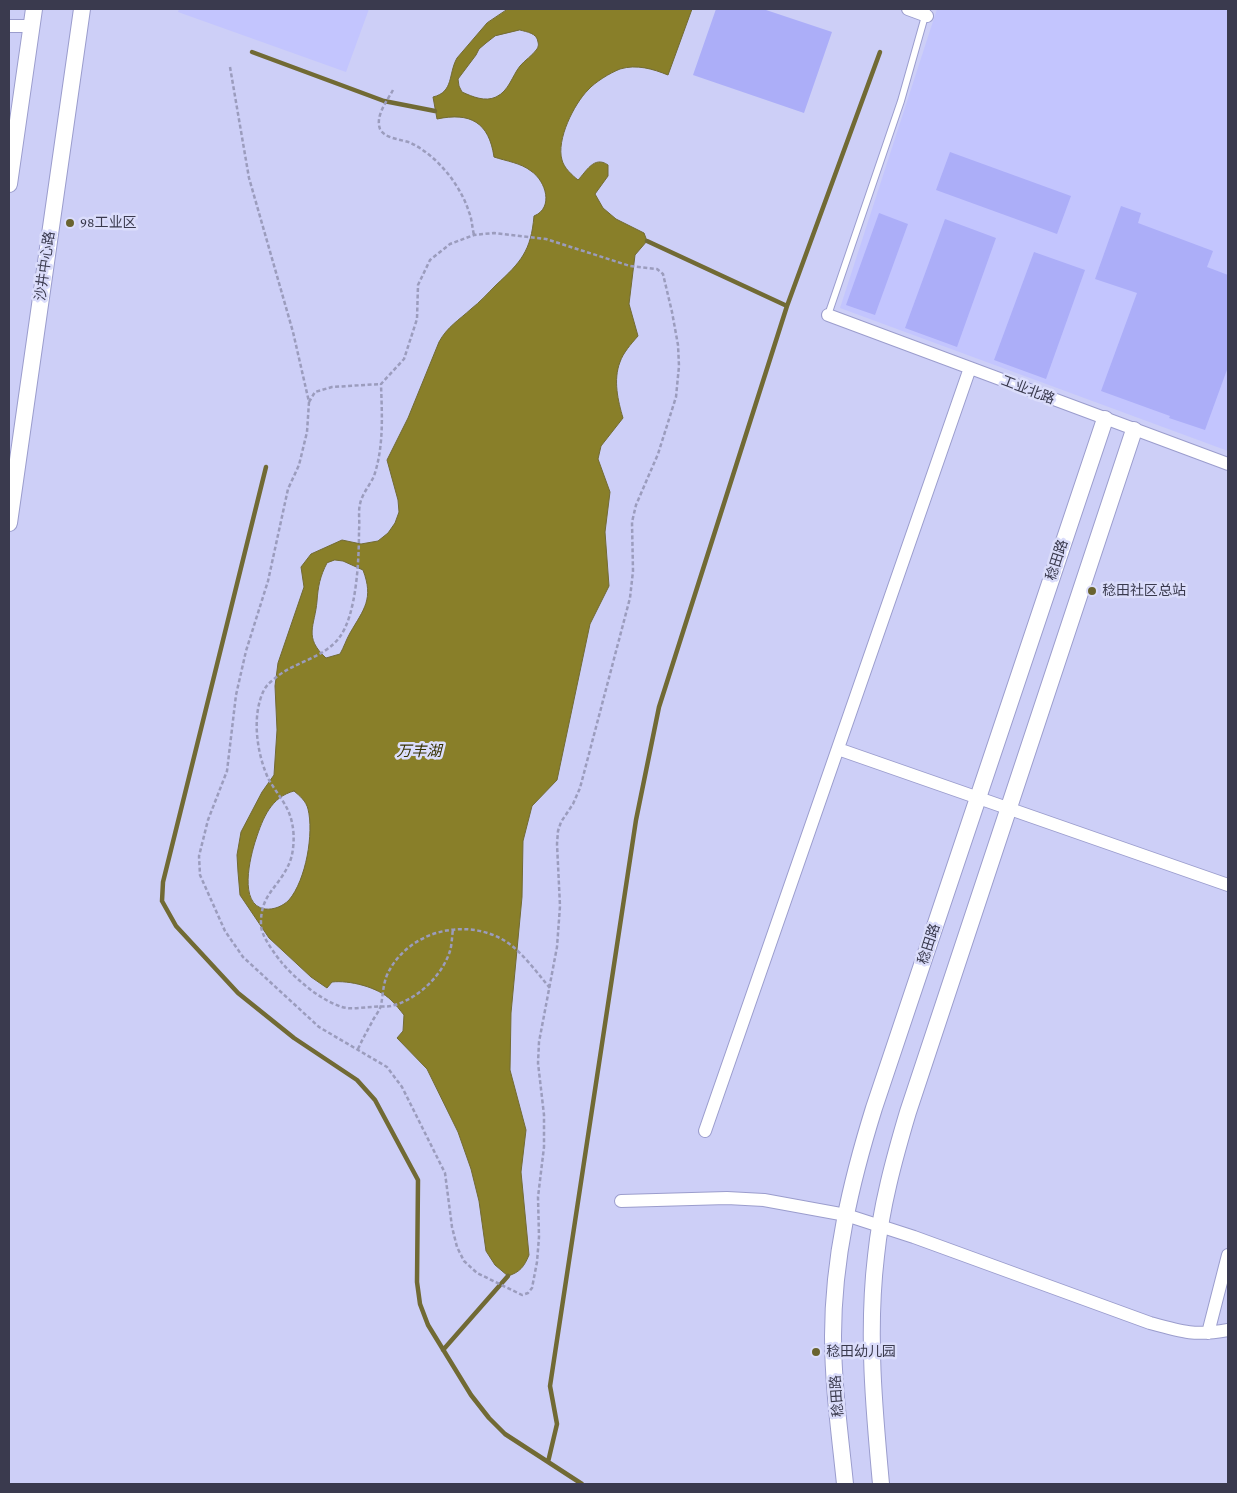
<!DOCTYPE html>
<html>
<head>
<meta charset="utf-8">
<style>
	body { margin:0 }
	#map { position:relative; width:1237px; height:1493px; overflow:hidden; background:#cdcff7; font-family:"Crimson Pro",serif }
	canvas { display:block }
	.frame { position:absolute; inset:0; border:10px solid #3a3a4e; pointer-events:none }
</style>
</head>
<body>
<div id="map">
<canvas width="1237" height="1493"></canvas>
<div class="frame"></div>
</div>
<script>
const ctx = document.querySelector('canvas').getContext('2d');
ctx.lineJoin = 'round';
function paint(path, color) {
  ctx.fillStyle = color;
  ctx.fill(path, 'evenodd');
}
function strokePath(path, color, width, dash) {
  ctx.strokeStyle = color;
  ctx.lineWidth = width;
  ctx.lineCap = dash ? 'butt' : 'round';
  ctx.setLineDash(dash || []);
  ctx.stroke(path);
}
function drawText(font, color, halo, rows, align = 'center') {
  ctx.font = font + ' "Crimson Pro","Noto Sans SC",serif';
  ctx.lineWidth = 5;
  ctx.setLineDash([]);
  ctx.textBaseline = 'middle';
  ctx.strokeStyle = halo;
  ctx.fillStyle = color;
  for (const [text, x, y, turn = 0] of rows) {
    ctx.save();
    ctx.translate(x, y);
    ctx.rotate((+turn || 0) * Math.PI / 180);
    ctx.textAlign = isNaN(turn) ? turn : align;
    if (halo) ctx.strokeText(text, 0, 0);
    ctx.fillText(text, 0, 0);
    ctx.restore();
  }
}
const built = new Path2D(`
	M179,9H369L346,72L178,12Z
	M937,9H1228V451L840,308Z`);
const water = new Path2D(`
	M508,9H692L668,75C653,69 637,64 620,69C610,73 595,82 588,90C574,104 556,140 562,160C564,168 572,175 578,180C586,172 594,155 608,165V176L595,194L603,208L616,219L644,233L647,241L635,255L629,304L638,336C631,344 623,353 620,362C613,380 618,401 623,418L601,446L598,459L610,492L605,532L609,586L590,624L557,780L532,806L523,841L522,897L511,1013L510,1070L526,1130L521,1172L529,1255C524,1267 520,1272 508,1276L495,1265L486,1251L479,1201L471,1169L458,1132L427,1069L397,1038L403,1031L404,1015C400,1010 396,1005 391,1000C378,987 349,980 332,982L327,988L311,977L269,938L240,895L238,872L237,855L241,832L262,792L274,775L277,730L275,686L278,663L304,587L301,567L311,554L342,540L361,544L378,541L388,533L395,523L399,512L398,500L387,460L408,418L439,342C447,327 459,320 471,309C480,302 488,293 496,285C521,262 531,251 534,216C554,208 546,181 531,171C521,163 506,161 494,157C489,122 470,112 437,119L433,97C454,92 448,74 457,58L487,23ZM520,30C527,32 537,33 538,42C539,45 538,47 537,49C532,56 525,60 520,66C512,76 509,91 496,97C485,102 473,97 462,92L459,86L458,79L476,55L479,49L486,43L495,36ZM335,560L343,561L363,570C374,599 364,609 350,633C346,640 344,647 340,654L326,658C303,637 315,626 317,601C318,587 320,576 327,563ZM294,791C300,796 306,801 308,809C314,833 306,880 289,900C283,906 274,910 265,909C238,905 250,857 256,839C263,818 271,797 294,791Z`);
const stream = new Path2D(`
	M252,52L384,101L435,111
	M647,241L787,306
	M266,467L163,882L162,901L176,926L238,993L294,1038L357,1080L375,1100L418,1180L417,1282L420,1304L428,1325L471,1395L489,1418L505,1434L582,1484
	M443,1350L508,1276
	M548,1462L557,1424L550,1386L636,820L659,707L787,306L880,52`);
const building = new Path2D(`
	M716,9H763L832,32L804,113L693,75Z
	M950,152L1071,196L1057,234L936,190Z
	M1121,206L1141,213L1138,223L1213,251L1207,267L1228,275V367L1205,430L1169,418L1170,416L1101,391L1137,293L1095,279Z
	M879,213L908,224L875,315L846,305Z
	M945,219L996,238L957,347L905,328Z
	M1034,252L1085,270L1046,379L994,360Z`);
const path = new Path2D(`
	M230,67L249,178L293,332L309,402L307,432L299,465L288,489L268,581L246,651L236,695L227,771L208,820L199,856L200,875L225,931L243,957L319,1027L387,1067L402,1087L445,1173L452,1227L457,1247L464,1261L477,1273L522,1295L528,1293L532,1288L537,1262L539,1237L538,1197L544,1147V1115L538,1063L539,1042L557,947L560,906L557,844L558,831L561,822L573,804L580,788L630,598L633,571L632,522L636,505L658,454L676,397L679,366L678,345L672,312L663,274L657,269L630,266L546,239L494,233L474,235L450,244L430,260L418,285L417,319L404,359L381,384C382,415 384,446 374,476C370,485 362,494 360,504C358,512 360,522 359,530C359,558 357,615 339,638C323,659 292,662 273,680C269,683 266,686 264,690C251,716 257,755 269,780C277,794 289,806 292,823C295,835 294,855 288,866C277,889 260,895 261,925C261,936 275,954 282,963C297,980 320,1000 342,1007C352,1010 363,1007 373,1007C379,1006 385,1007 391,1006C417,1000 442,976 450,951C452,944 452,936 453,929
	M393,90C387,101 375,116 380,129C385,139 401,139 411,143C437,156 460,184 469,212C472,219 472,227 474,235
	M309,402L315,392L332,387L381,384
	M358,1049C362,1040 367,1031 372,1022C374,1017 380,1011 381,1005C383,995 383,985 387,975C408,929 471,915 511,945C526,957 538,974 550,988`);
const service = new Path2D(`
	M828,315L901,101L927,9`);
const minor = new Path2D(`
	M908,9L927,16
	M9,26H31
	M828,315L1228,464
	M838,749L1228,885
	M705,1131L970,368
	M621,1201L727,1198L764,1200L846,1215L914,1237L1150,1323C1182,1332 1195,1336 1228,1330
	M1208,1333L1228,1255`);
const tertiary = new Path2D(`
	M9,184L34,9
	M9,523L82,9
	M845,1484C840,1435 833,1385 833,1336C833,1258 851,1182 874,1108L1105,419
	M881,1484C874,1409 867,1332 876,1256C881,1207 894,1159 908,1112L1134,430`);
const markers = [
	[70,223,5,"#69632f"],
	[1092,591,5,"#69632f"],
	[816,1352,5,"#69632f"]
];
const poiNames = [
	["98工业区",80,223],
	["稔田社区总站",1102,591],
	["稔田幼儿园",826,1352]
];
const streetNames = [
	["沙井中心路",45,266,-82],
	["工业北路",1028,390,21],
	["稔田路",1057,560,-72],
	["稔田路",929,944,-72],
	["稔田路",837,1396,-94]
];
const waterNames = [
	["万丰湖",419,751]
];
paint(built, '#c3c5fe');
paint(water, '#897f29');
strokePath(water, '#716a34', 1);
strokePath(stream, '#716a34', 4.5);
paint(building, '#acaef8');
strokePath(service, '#9b9dcd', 8);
strokePath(minor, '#9b9dcd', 14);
strokePath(tertiary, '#9b9dcd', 18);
strokePath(path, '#9b9cbd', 2.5, [4, 2.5]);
strokePath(service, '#fff', 6);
strokePath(minor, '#fff', 12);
strokePath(tertiary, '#fff', 16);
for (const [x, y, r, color] of markers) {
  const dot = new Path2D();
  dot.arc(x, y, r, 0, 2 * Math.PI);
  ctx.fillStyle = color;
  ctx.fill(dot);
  strokePath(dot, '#dbddfb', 2);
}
drawText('14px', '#3a3a4e', '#dbddfb', poiNames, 'left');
drawText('14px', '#3a3a4e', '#dbddfb', streetNames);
drawText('italic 15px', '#363100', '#dbddfb', waterNames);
</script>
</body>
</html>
